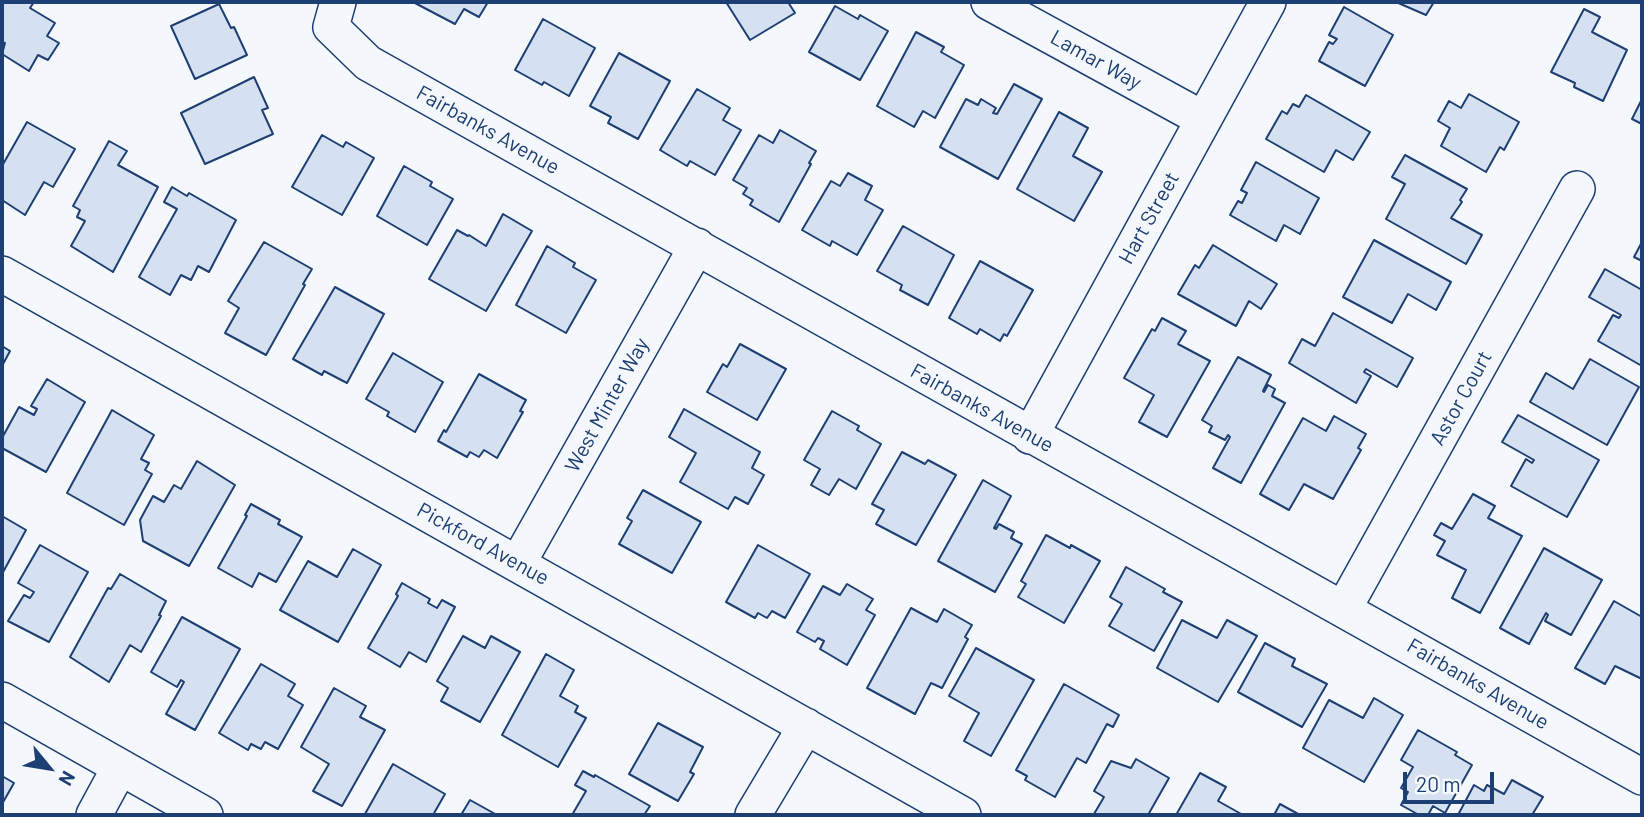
<!DOCTYPE html>
<html>
<head>
<meta charset="utf-8">
<style>
	body { margin:0 }
	#map { position:relative; width:1644px; height:817px; overflow:hidden; background:#f4f7fb; font-family:Barlow,sans-serif }
	canvas { display:block }
	.frame { position:absolute; inset:0; border:4px solid #1d3f73; pointer-events:none }
	.north { position:absolute; left:14px; top:733px; width:70px; height:70px; -webkit-text-stroke:5px #f4f7fb; paint-order:stroke; rotate:120deg; font-size:19px; font-weight:700; line-height:28px; text-align:center; color:#1d3f73 }
	.north::after { content:''; display:block; margin:auto; width:24px; height:32px; background:#1d3f73; clip-path:polygon(50% 0,100% 100%,50% 72%,0 100%) }
	.scale { position:absolute; left:1403px; top:772px; width:91px; height:32px; box-sizing:border-box; border:4px solid #1d3f73; border-top:0; padding-left:9px; font-size:21px; line-height:24px; white-space:nowrap; color:#1d3f73; -webkit-text-stroke:5px #f4f7fb; paint-order:stroke }
</style>
</head>
<body>
<div id="map">
<canvas width="1644" height="817"></canvas>
<div class="frame"></div>
<div class="north">N</div>
<div class="scale">20 m</div>
</div>
<script>
const ctx = document.querySelector('canvas').getContext('2d');
ctx.lineJoin = 'round';
function paint(path, color) {
  ctx.fillStyle = color;
  ctx.fill(path, 'evenodd');
}
function strokePath(path, color, width, dash) {
  ctx.strokeStyle = color;
  ctx.lineWidth = width;
  ctx.lineCap = dash ? 'butt' : 'round';
  ctx.setLineDash(dash || []);
  ctx.stroke(path);
}
function drawText(font, color, halo, rows, align = 'center') {
  ctx.font = font + ' Barlow,sans-serif';
  ctx.lineWidth = 5;
  ctx.setLineDash([]);
  ctx.textBaseline = 'middle';
  ctx.strokeStyle = halo;
  ctx.fillStyle = color;
  for (const [text, x, y, turn = 0] of rows) {
    ctx.save();
    ctx.translate(x, y);
    ctx.rotate((+turn || 0) * Math.PI / 180);
    ctx.textAlign = isNaN(turn) ? turn : align;
    if (halo) ctx.strokeText(text, 0, 0);
    ctx.fillText(text, 0, 0);
    ctx.restore();
  }
}
const building = new Path2D(`
	M2,2H34L30,8L55,23L47,36L59,43L48,60L38,55L29,71L2,54L5,43L2,42Z
	M413,2H488L479,17L464,9L455,24Z
	M726,2H788L795,13L750,40Z
	M1396,2H1434L1426,15Z
	M219,4L231,28L234,27L247,55L195,79L171,26Z
	M835,6L858,19L860,15L888,31L860,80L809,52Z
	M1344,7L1393,35L1365,86L1319,61L1329,42L1333,44L1337,39L1329,35Z
	M1584,9L1600,17L1592,32L1627,50L1603,101L1574,87L1575,83L1551,72Z
	M543,19L595,48L569,96L544,82L542,85L515,70Z
	M916,32L944,47L941,52L964,65L935,118L923,111L914,127L877,106Z
	M619,53L670,81L638,139L608,123L611,117L590,106Z
	M254,77L268,108L262,110L273,134L205,164L181,113Z
	M1014,84L1042,99L998,179L940,147L966,99L978,105L981,99L996,108L993,113L997,114Z
	M697,89L730,108L723,120L741,130L715,175L690,161L687,166L660,150Z
	M1469,94L1519,122L1504,150L1500,147L1486,172L1441,146L1450,128L1438,121L1449,101L1461,108Z
	M1306,95L1370,132L1353,160L1336,150L1324,172L1266,139L1282,111L1287,114L1293,104L1299,107Z
	M1642,99V124L1632,119Z
	M1059,112L1088,128L1073,156L1102,172L1074,221L1017,189Z
	M27,122L75,149L53,187L44,182L25,215L2,200V166Z
	M780,130L816,151L809,163L811,164L779,222L750,205L753,200L743,194L747,188L733,180L759,135L773,143Z
	M322,135L343,147L346,142L374,158L342,215L292,187Z
	M109,141L127,151L118,165L158,187L113,272L71,246L85,221L77,217L80,210L73,206Z
	M1405,155L1467,189L1460,200L1462,202L1451,218L1482,235L1466,264L1386,219L1405,184L1392,177Z
	M1256,162L1319,198L1300,234L1284,225L1276,241L1230,215L1238,201L1242,203L1247,193L1241,190Z
	M404,166L432,182L430,186L453,199L427,245L377,216Z
	M848,173L872,186L865,200L883,210L857,255L832,241L830,246L802,230L831,181L840,186Z
	M172,187L187,196L189,193L236,220L209,272L198,266L191,280L181,275L170,295L139,277L177,209L164,202Z
	M503,214L532,231L486,311L429,279L457,230L468,236L469,235L486,246Z
	M903,226L954,255L928,305L900,290L902,285L877,271Z
	M1374,240L1451,282L1436,310L1408,294L1392,323L1343,297Z
	M264,242L312,269L303,284L305,285L266,355L225,333L239,308L228,301Z
	M1642,242V261L1634,257Z
	M1213,245L1277,284L1261,309L1249,301L1236,326L1178,294L1195,265L1199,268Z
	M547,246L575,263L573,267L596,280L566,333L516,305Z
	M980,261L1033,290L1007,336L1004,334L1000,341L980,329L977,334L949,318Z
	M1605,269L1642,290V366L1598,341L1613,315L1619,318L1621,315L1589,297Z
	M335,287L384,314L347,383L324,371L322,375L293,359Z
	M1333,313L1413,358L1397,387L1366,369L1364,372L1371,376L1356,403L1289,363L1302,339L1315,346Z
	M1162,318L1186,331L1178,344L1210,361L1167,437L1139,422L1154,395L1124,378L1152,329L1155,331Z
	M740,344L786,369L757,420L707,392L723,364L727,367Z
	M2,346L10,351L2,366Z
	M393,353L443,382L415,432L387,416L389,412L366,399Z
	M1238,357L1271,375L1263,391L1264,392L1268,385L1275,389L1272,396L1285,403L1241,483L1213,468L1230,437L1228,435L1225,440L1209,432L1212,426L1202,420Z
	M1590,359L1639,387L1607,445L1530,402L1546,373L1573,389Z
	M479,374L526,400L520,411L523,412L497,458L484,450L479,457L470,452L467,457L438,441L444,430L446,432Z
	M47,379L85,402L46,472L2,448V438L19,407L34,415L37,409L31,406Z
	M684,409L760,452L752,468L764,475L748,504L735,497L728,509L680,482L696,453L669,437Z
	M112,410L154,435L141,459L149,463L145,470L152,474L124,525L67,493Z
	M832,411L859,426L857,430L881,444L856,489L839,479L829,495L811,485L820,469L804,460Z
	M1518,415L1599,460L1567,517L1511,486L1526,459L1532,463L1534,460L1502,442Z
	M1334,416L1366,434L1358,448L1361,450L1333,499L1304,484L1289,510L1260,494L1303,418L1326,431Z
	M902,452L925,464L928,460L956,475L916,545L876,524L884,510L872,504Z
	M197,461L235,485L189,566L143,541L140,520L153,496L164,502L174,485L181,489Z
	M983,480L1011,496L994,528L996,529L999,524L1014,532L1011,538L1022,544L995,592L938,561Z
	M643,490L701,522L672,573L619,544L632,521L627,518Z
	M1473,494L1495,506L1488,518L1522,536L1480,613L1452,598L1466,570L1437,555L1445,541L1434,535L1441,523L1452,529Z
	M251,504L280,520L278,524L302,537L276,582L259,573L252,587L218,568L247,516L245,515Z
	M2,516L26,530L2,574Z
	M1046,535L1070,548L1071,545L1100,561L1064,623L1018,597L1026,584L1021,581Z
	M40,545L88,572L49,642L8,621L24,595L30,598L34,592L18,583Z
	M758,545L810,574L785,618L772,611L767,618L758,613L755,618L726,602Z
	M1544,548L1602,580L1571,635L1545,621L1548,615L1546,613L1529,644L1500,628Z
	M353,549L381,565L338,642L280,610L308,561L337,577Z
	M1126,567L1165,589L1163,592L1182,602L1154,651L1109,626L1122,604L1110,597Z
	M120,574L166,601L159,615L161,616L141,652L130,645L109,682L70,657L108,588L111,589Z
	M402,583L430,599L428,603L437,608L442,600L455,607L426,662L409,652L400,667L368,648L398,596L396,594Z
	M847,584L873,599L866,610L875,615L847,665L820,649L824,641L818,638L815,642L797,632L823,586L840,595Z
	M1614,601L1642,617V679L1615,666L1605,684L1575,668Z
	M911,608L937,622L944,609L972,625L965,637L968,639L942,688L931,683L915,714L867,688Z
	M182,617L240,649L195,730L166,714L184,682L181,680L177,687L151,672Z
	M1182,620L1217,638L1227,620L1257,636L1218,702L1157,668Z
	M463,636L485,648L491,636L520,652L480,722L441,701L448,688L437,681Z
	M1265,643L1295,659L1292,666L1327,684L1302,727L1238,692Z
	M976,648L1034,680L991,756L964,741L979,713L949,696Z
	M546,654L574,670L560,696L578,706L575,712L586,718L558,767L502,735Z
	M261,664L295,684L288,696L303,705L278,749L265,742L261,749L251,744L248,750L219,733Z
	M1064,684L1119,715L1113,727L1107,724L1086,763L1077,758L1055,797L1025,780L1027,776L1016,770Z
	M334,688L366,706L360,717L385,730L342,806L313,791L329,764L301,747Z
	M1374,698L1403,715L1364,782L1303,748L1329,700L1363,718Z
	M658,723L703,747L690,772L694,774L678,801L629,774Z
	M1418,730L1457,752L1455,755L1472,765L1445,813L1433,806L1428,815H1419L1401,805L1408,792L1401,788L1413,767L1401,760Z
	M1136,759L1169,778L1148,815L1094,814L1104,797L1094,791L1111,761L1131,768Z
	M393,764L445,794L433,815L365,814Z
	M583,771L594,777L595,775L650,806L644,815H572L586,791L575,785Z
	M1200,773L1226,787L1218,801L1243,815H1176Z
	M2,776L14,783L2,804Z
	M1512,780L1543,797L1532,815H1458L1474,785L1484,791L1487,785L1504,794Z
	M470,800L497,815H461Z
	M1280,804L1300,815H1274Z`);
const minor = new Path2D(`
	M338,2L331,27L368,63L1642,777
	M989,2L1203,119
	M2,274L963,815
	M1030,436L1268,2
	M518,563L697,246
	M1344,608L1577,189
	M2,700L205,815
	M94,815L120,767
	M753,815L806,726`);
const streetNames = [
	["Lamar Way",1096,60,29],
	["Fairbanks Avenue",488,130,29],
	["Hart Street",1149,218,-61],
	["Astor Court",1461,398,-61],
	["West Minter Way",607,405,-61],
	["Fairbanks Avenue",982,408,29],
	["Pickford Avenue",483,544,29],
	["Fairbanks Avenue",1478,684,30]
];
paint(building, '#d5e0f0');
strokePath(building, '#1d3f73', 2);
strokePath(minor, '#1d3f73', 38);
strokePath(minor, '#f4f7fb', 35);
drawText('21px', '#1d3f73', '#f4f7fb', streetNames);
</script>
</body>
</html>
